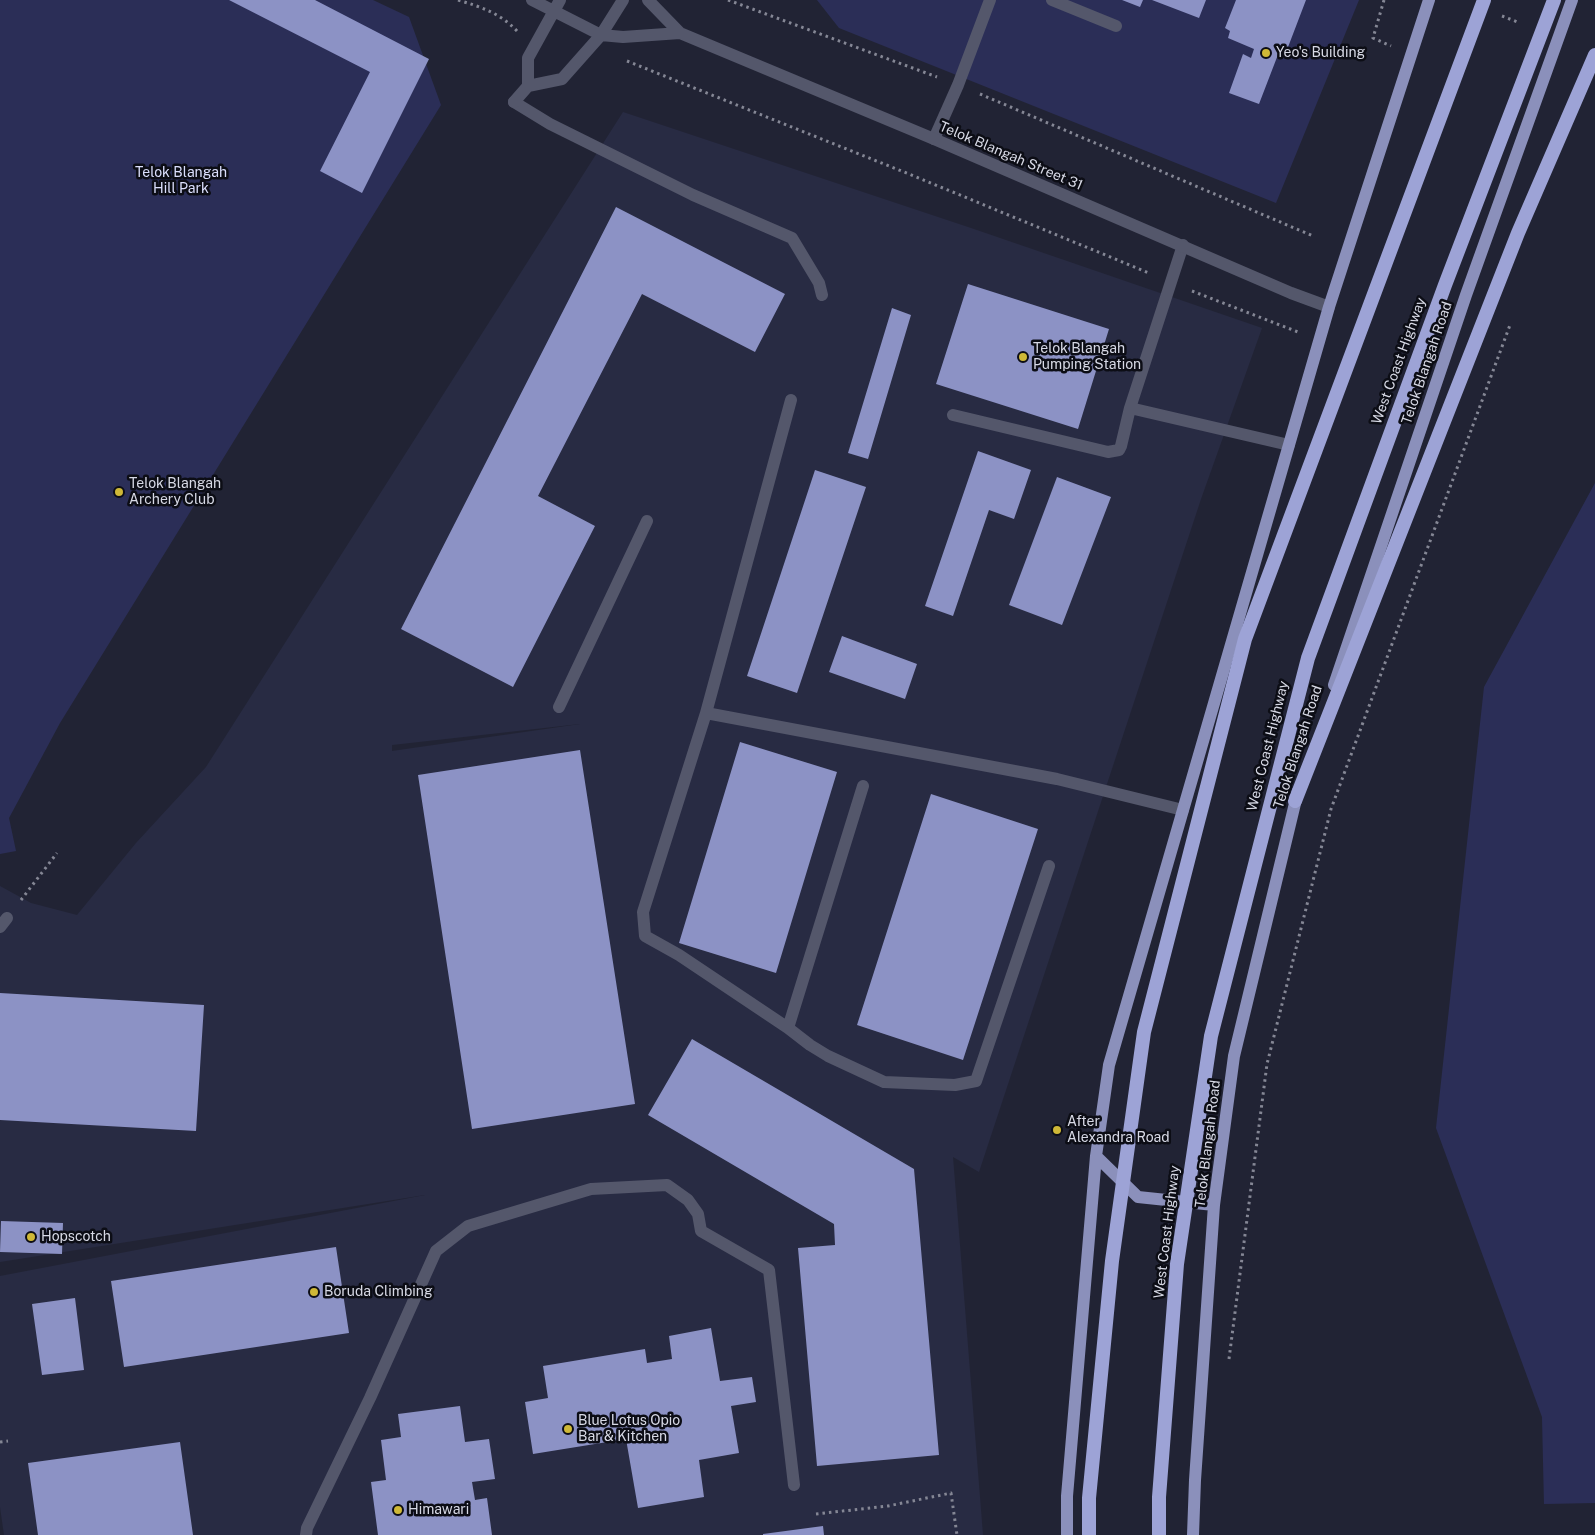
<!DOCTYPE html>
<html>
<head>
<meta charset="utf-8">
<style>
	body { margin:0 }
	canvas { display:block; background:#212334 }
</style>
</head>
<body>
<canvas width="1595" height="1535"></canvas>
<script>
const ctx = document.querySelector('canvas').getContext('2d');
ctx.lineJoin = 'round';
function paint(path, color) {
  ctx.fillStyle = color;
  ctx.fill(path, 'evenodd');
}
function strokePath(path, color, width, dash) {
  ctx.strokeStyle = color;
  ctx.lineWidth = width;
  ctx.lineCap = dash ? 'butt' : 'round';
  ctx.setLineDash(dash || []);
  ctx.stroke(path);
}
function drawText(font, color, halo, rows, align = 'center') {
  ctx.font = font + ' "Public Sans",sans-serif';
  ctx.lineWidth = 5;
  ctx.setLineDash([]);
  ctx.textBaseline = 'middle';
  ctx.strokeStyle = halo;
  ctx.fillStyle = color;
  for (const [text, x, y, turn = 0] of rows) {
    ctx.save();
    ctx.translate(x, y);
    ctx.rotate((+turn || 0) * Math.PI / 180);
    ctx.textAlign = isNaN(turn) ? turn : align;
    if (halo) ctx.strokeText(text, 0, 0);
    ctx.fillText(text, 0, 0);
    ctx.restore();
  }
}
const built = new Path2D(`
	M623,112L971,228L1262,328L1201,499L979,1172L953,1157L983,1535H4L0,1507V1276L425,1195L0,1262V886L31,903L77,915L136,843L206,767ZM580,724L392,751V745Z`);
const green = new Path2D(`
	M0,0H373L409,17L441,105L60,723L9,818L16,851L0,854Z
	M817,0H1359L1276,203L839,28Z
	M1595,483V1503L1544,1504L1542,1417L1436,1128L1484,687Z`);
const building = new Path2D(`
	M229,0H315L429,59L362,193L320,171L370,72Z
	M1122,0H1143L1140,7Z
	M1152,0H1206L1199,18Z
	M1236,0H1306L1285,55L1279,52L1259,104L1229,93L1243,54L1251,58L1254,49L1228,38L1230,31L1225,28Z
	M616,207L785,294L755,352L642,294L538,496L595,526L513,687L401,629Z
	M968,284L1109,329L1078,429L936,384Z
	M892,308L911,315L868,459L848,453Z
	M978,451L1031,470L1014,519L989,510L953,616L925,606Z
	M815,470L866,487L797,693L747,676Z
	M1057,477L1111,497L1062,625L1009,605Z
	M842,636L917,664L905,699L829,672Z
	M740,742L837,772L776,973L679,943Z
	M580,750L635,1104L472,1129L418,775Z
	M931,794L1038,829L963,1060L857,1025Z
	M0,993L204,1005L196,1131L0,1120Z
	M692,1039L914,1169L939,1455L817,1466L798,1248L835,1245L834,1224L648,1115Z
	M1,1221L63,1223L62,1254L0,1252Z
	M336,1247L349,1333L124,1367L111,1281Z
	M75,1298L84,1370L42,1375L32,1304Z
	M711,1328L720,1381L752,1377L756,1402L731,1406L739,1453L699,1460L704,1497L638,1508L626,1439L533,1454L525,1402L548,1398L543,1366L645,1349L647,1363L672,1359L669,1336Z
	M460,1406L465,1442L489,1439L495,1479L472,1482L475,1500L487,1498L492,1535H378L371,1482L386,1480L381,1440L401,1437L398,1414Z
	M180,1442L193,1535H38L28,1463Z
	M823,1526L824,1535H763V1534Z`);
const path = new Path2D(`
	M458,0C481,7 500,13 517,31
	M728,0L937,77
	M1384,0L1373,38L1391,46
	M1502,16L1520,23
	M627,61L909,174L1149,273
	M980,94L1313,236
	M1192,291L1298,332
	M21,900L57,853
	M1229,1359L1267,1064L1331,809L1510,325
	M0,1442L8,1441
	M816,1514L888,1506L951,1493L957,1535`);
const service = new Path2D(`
	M1052,0L1116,26
	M514,102L550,124L693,195L792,238L819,283L822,295
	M934,139L958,85L990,0
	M791,400L706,713L643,912L645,936L679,955L788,1028L810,1045L828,1056L884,1082L955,1085L976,1081L1049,866
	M1130,408L1183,245
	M953,415L1108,452L1119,450L1121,446L1130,408L1289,445
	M559,707L647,521
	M706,713L1057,779L1183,810
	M0,927L7,918
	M788,1028L863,786
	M306,1535L307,1528L370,1398L436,1251L468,1226L591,1189L667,1185L688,1200L698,1214L701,1231L769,1270L794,1485`);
const minor = new Path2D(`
	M532,0L601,35L623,37L680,33
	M648,0L680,33L934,139L1291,293L1329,307
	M528,86V58L560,0
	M514,102L528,86L562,79L601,35L623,0`);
const primary = new Path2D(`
	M1334,685L1466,295L1572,0
	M1096,1156L1138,1197L1214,1205
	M1067,1535V1496L1096,1156L1109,1065L1329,307L1429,0
	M1193,1535L1195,1480L1214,1205L1234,1056L1298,791`);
const trunk = new Path2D(`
	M1295,801L1518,233L1595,55
	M1089,1535V1498L1112,1261L1144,1032L1245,639L1484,0
	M1159,1535V1497L1177,1264L1211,1036L1308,658L1445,285L1554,0`);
const markers = [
	[1266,53,5,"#cfb837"],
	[1023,357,5,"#cfb837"],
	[119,492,5,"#cfb837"],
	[1057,1130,5,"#cfb837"],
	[31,1237,5,"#cfb837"],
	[314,1292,5,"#cfb837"],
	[568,1429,5,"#cfb837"],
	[398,1510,5,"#cfb837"]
];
const poiNames = [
	["Yeo's Building",1276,53],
	["Telok Blangah",1033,349],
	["Pumping Station",1033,365],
	["Telok Blangah",129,484],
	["Archery Club",129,500],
	["After",1067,1122],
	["Alexandra Road",1067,1138],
	["Hopscotch",41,1237],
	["Boruda Climbing",324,1292],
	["Blue Lotus Opio",578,1421],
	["Bar & Kitchen",578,1437],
	["Himawari",408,1510]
];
const streetNames = [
	["Telok Blangah Street 31",1011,156,23],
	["West Coast Highway",1399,361,-70],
	["Telok Blangah Road",1427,363,-71],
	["West Coast Highway",1268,746,-76],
	["Telok Blangah Road",1298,747,-72],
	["Telok Blangah Road",1208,1144,-83],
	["West Coast Highway",1167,1232,-83]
];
const parkNames = [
	["Telok Blangah",181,173],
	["Hill Park",181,189]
];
paint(built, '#282b43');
paint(green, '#2b2e57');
paint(building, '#8c92c5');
strokePath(path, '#858795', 3, [2.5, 4]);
strokePath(service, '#54576b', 12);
strokePath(minor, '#54576b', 12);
strokePath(primary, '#8b90bb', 12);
strokePath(trunk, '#9da3d6', 14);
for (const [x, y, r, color] of markers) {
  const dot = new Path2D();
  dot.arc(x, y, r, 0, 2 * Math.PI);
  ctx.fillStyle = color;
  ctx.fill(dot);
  strokePath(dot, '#0c0d15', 2);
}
drawText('14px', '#d7d9e5', '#0c0d15', poiNames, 'left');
drawText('14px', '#d7d9e5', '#0c0d15', streetNames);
drawText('14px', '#dbdffd', '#0c0d15', parkNames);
</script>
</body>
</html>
